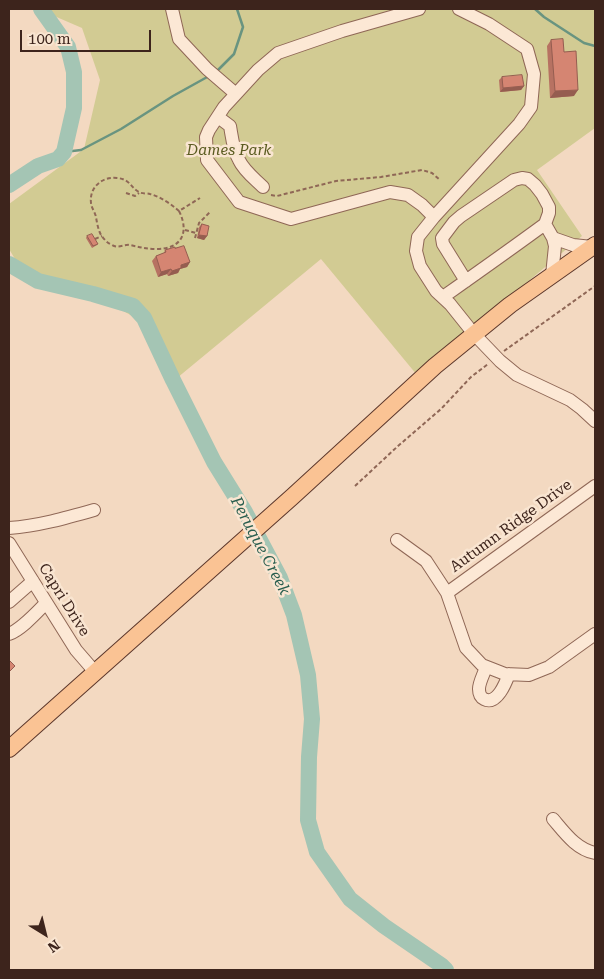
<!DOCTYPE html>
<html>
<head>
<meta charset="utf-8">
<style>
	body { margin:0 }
	#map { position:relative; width:604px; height:979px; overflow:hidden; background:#f3d9c1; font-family:"Roboto Serif",serif }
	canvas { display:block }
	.frame { position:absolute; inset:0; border:10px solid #3d241c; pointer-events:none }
	.north { position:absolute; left:20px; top:909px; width:50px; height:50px; -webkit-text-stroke:4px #f9e5d1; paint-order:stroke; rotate:144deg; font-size:14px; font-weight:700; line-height:20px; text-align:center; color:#3d241c }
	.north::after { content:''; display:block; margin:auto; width:18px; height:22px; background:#3d241c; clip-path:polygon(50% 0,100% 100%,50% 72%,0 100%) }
	.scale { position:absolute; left:20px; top:30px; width:131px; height:22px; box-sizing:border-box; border:2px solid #3d241c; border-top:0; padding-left:6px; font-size:15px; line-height:18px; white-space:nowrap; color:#3d241c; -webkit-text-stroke:4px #f9e5d1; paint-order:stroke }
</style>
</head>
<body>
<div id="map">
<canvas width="604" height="979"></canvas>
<div class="frame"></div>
<div class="north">N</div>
<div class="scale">100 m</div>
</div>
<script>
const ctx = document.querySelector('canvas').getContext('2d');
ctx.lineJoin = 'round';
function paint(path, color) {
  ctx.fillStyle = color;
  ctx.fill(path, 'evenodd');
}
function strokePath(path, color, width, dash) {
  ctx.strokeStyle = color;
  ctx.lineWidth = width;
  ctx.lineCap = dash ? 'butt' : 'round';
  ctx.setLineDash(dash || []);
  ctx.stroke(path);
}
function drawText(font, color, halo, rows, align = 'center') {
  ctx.font = font + ' "Roboto Serif",serif';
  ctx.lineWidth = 5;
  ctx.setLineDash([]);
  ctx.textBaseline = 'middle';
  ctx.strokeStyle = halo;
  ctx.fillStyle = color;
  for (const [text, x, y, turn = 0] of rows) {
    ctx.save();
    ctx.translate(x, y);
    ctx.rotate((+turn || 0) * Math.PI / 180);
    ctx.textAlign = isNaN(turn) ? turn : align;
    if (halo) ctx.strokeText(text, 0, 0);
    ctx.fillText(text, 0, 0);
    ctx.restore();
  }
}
const green = new Path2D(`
	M38,9H595V128L537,170L582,236L417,375L321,259L177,378L143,322L82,288L24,274L9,249V204L84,149L100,80L82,28Z`);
const stream = new Path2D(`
	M535,9L544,17L584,43L595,46
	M216,72L234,54L243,27L237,9
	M64,152L81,150L121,129L173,96L209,76`);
const river = new Path2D(`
	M9,185L38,166L58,159L64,152L74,108V72L68,47L41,9
	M9,264L38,281L93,294L133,306L144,318L173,380L214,462L245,512L280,578L294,615L308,675L312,719L309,757L308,820L317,852L350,899L384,926L441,965L446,970`);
const path = new Path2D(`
	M126,193L135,196L139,193
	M271,195L277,196L336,181L381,177L422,170L432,173L440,180
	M179,211C171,204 161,197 150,194C147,193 142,194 139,192C131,188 130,179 117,178C103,176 89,187 91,203C91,207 95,212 96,217C97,223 98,229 101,235C104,239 107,243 112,245C118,249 124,244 130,245C139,247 147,249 157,249C181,249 190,233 179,211L200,198
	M185,230L196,233
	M195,238L199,223L211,211
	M95,239L102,236
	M504,351L595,286
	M355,486L398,446L441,409L471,377L488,364`);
const minor = new Path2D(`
	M172,9L179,39L207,69L236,94
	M419,9L342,31L278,53L258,70L236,94L224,107L209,130L206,137L207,160L239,202L291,219L390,192L408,195L422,205L434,217
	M459,9L489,24L527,49L534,74L531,107L519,124L434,217L418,237L416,251L420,266L436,291L450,304L474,334L500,361L517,375L570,400L582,409L595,421
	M218,117L230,126C232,137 233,150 239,160C244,171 255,179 263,187
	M545,224L553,238L555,246L552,275
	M553,238L573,245L592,247
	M443,297C477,273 511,249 545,224L549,213V207L542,194L535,185L528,179L522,178L514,180L461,216L454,222L442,238L443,244L466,281
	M9,528C38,526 66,518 94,510
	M397,540L426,561L447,593L466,648L482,665L505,674L529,675L549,667L595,634
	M9,543L76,650L95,672
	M447,593L595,486
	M9,602L33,581
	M9,634C22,629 36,613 46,603
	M486,667C484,674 479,682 479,689C479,693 480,697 484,699C497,706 506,682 509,674
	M553,819C565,833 576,849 595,853`);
const major = new Path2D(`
	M9,749L292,497L435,366L510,305L595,245`);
const wall = new Path2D(`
	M551,40L564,52L574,96L550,98L547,46Z
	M502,77L524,86L521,90L500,92L499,80Z
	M202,224L207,236L204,240L197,238L199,227Z
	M87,236L97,245L92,248L86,238Z
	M175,248L190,262L187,267L180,269L178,273L168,276L167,274L158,277L152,261L156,256L164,253L165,250Z`);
const shadedWall = new Path2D(`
	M524,86L521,90L500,92L503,88Z
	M578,90L574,96L550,98L555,91Z
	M199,235L207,236L204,240L197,238Z
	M190,262L187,267L180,269L178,273L168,276L172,271L181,265Z
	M171,269L167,274L158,277L161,272Z`);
const building = new Path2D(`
	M563,39L564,52L576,51L578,90L555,91L551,40Z
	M522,75L524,86L503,88L502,77Z
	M202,224L209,226L207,236L199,235Z
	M92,234L98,244L93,246L87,236Z
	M184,246L190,262L181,265V268L172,271L171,269L161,272L156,256L166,252L165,250L175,247V248Z
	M9,660L15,666L9,672Z`);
const parkNames = [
	["Dames Park",229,151]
];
const streetNames = [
	["Autumn Ridge Drive",511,526,-36],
	["Capri Drive",64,600,58]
];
const waterNames = [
	["Peruque Creek",260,546,62]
];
paint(green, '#d2cb93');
strokePath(stream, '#699480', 2.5);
strokePath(river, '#a4c5b4', 16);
strokePath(minor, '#8f6756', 14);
strokePath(major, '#5c372b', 18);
strokePath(path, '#8f6756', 2, [4, 2.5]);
strokePath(minor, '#fce8d5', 12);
strokePath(major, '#fac394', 16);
paint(wall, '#b77262');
paint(shadedWall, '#955d50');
paint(building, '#d58572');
strokePath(building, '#955d50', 1);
drawText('italic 15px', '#5a5b20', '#f9e5d1', parkNames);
drawText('15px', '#3d241c', '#f9e5d1', streetNames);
drawText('italic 16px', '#295e4f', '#f9e5d1', waterNames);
</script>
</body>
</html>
